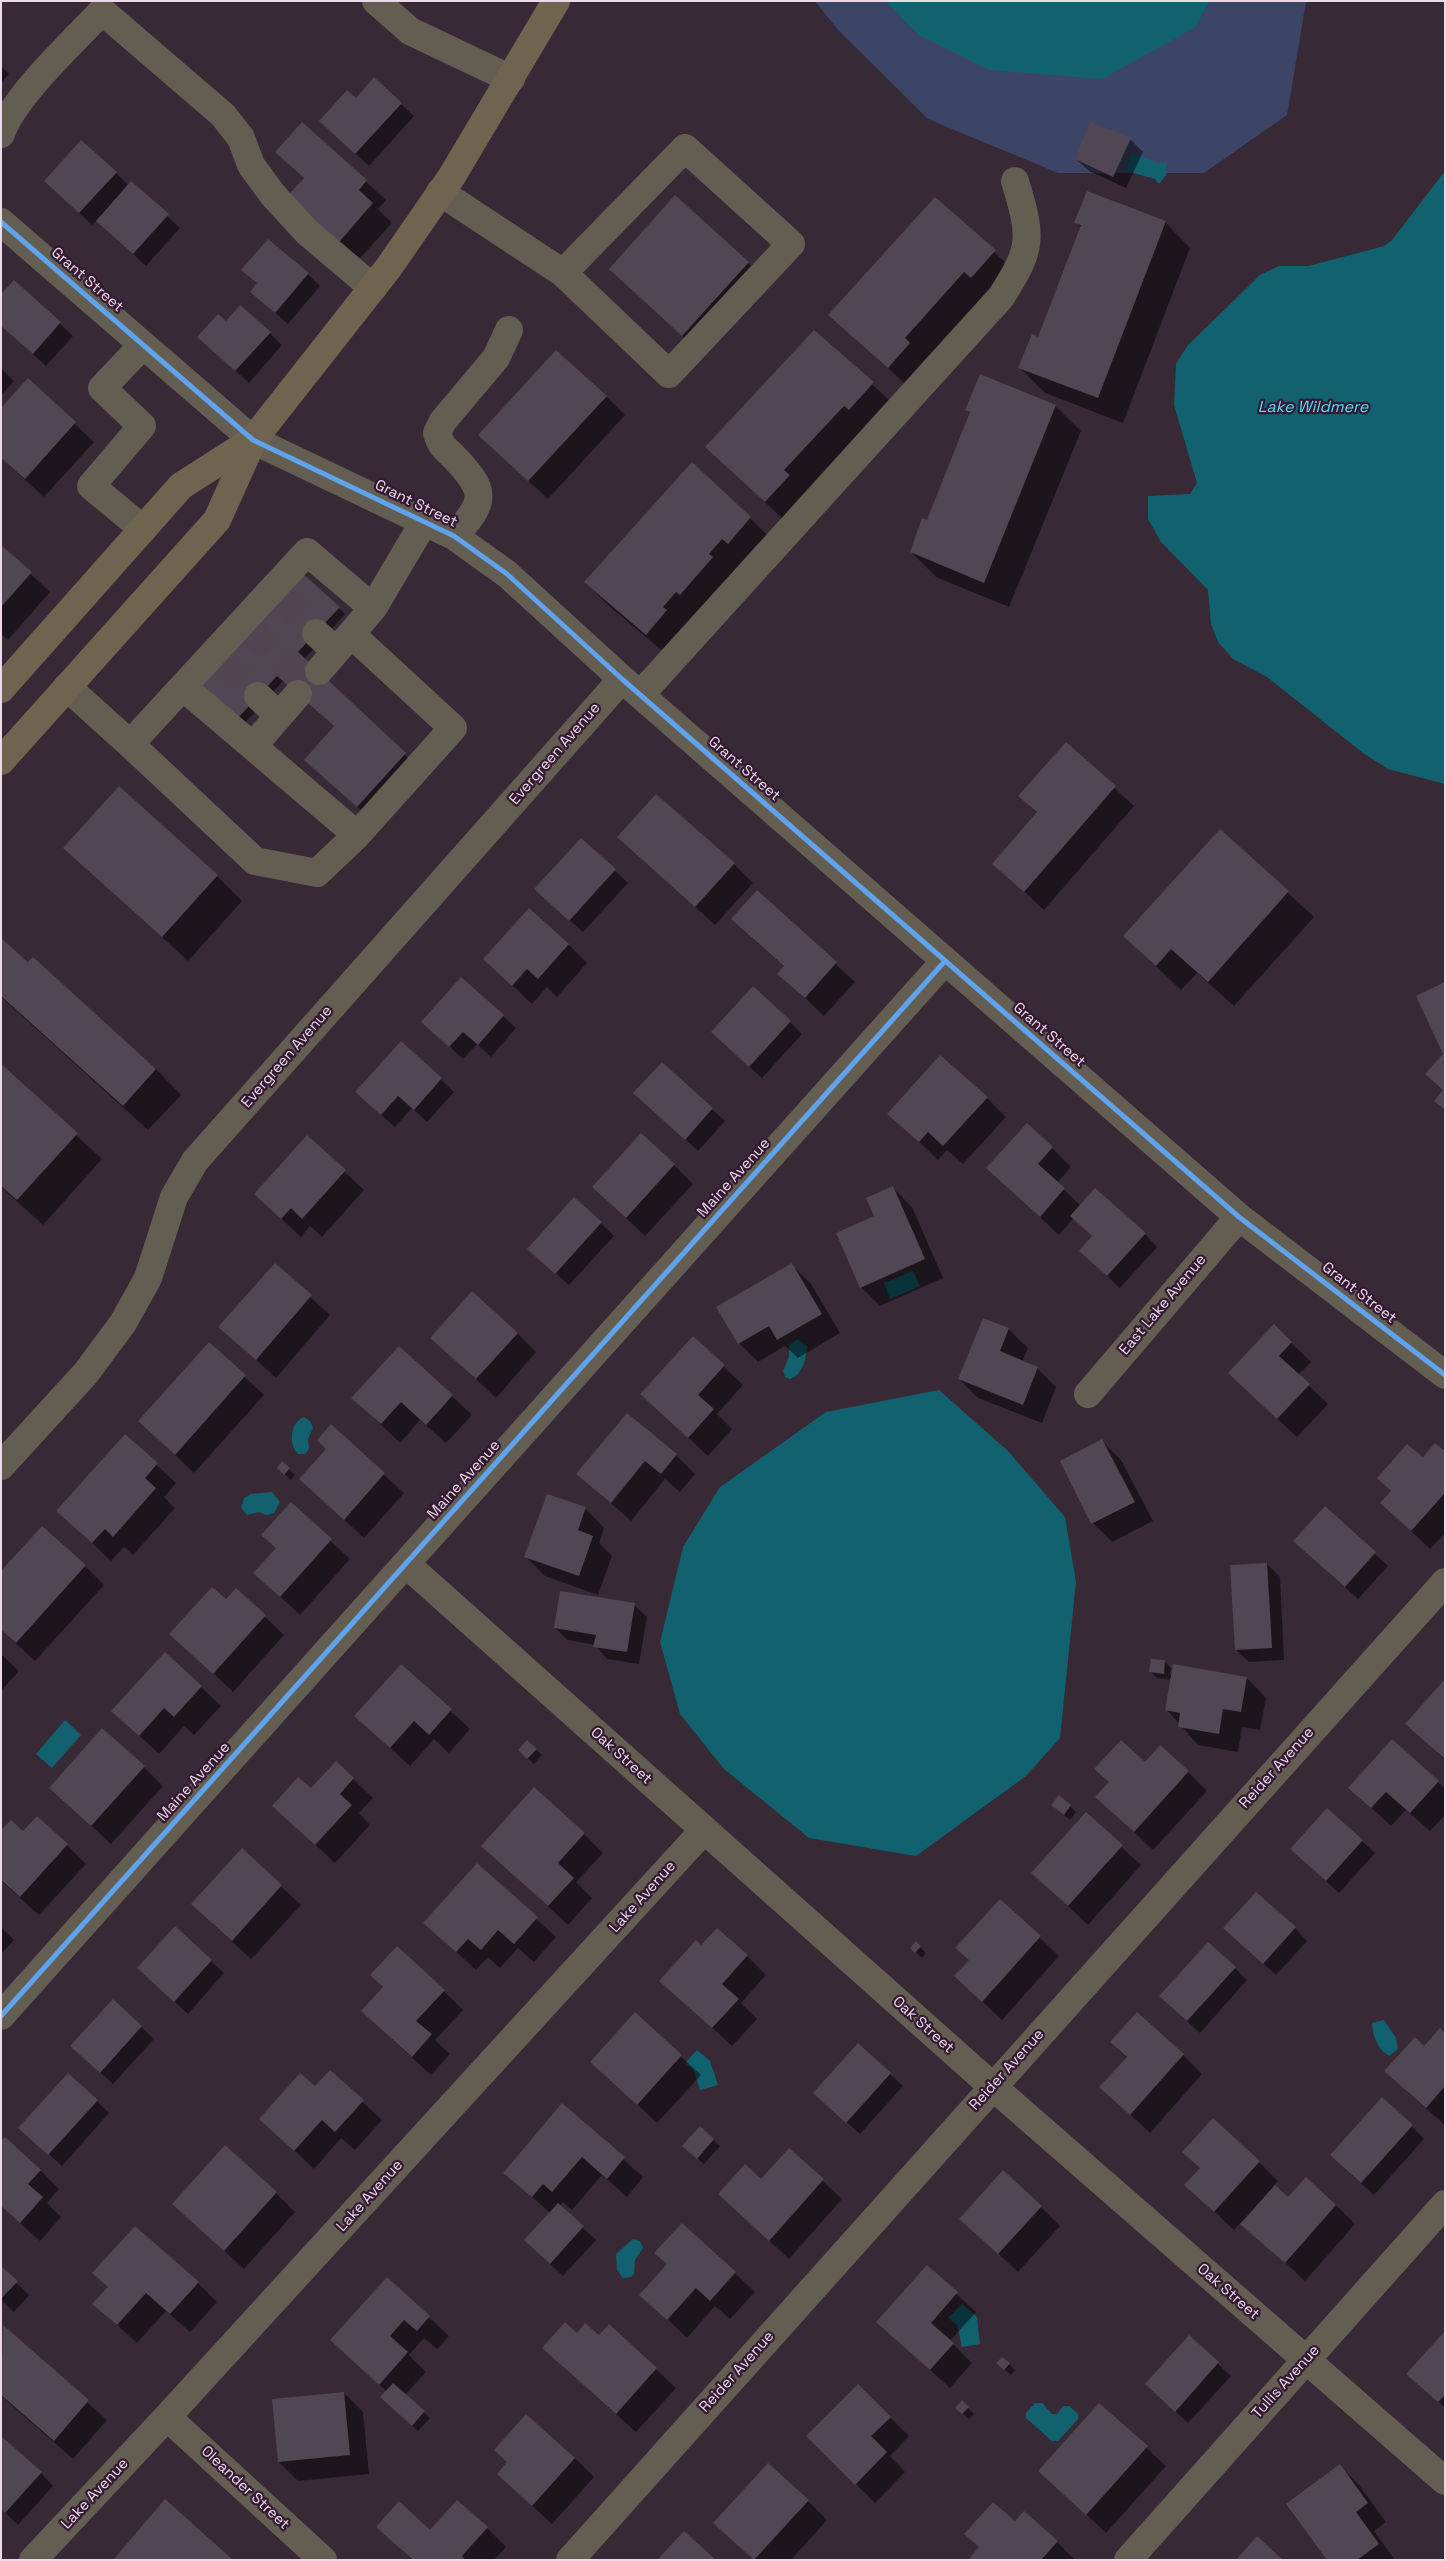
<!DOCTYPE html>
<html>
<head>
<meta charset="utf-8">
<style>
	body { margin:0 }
	#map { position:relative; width:1446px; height:2561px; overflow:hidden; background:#382936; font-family:"Space Grotesk",sans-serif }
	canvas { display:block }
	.frame { position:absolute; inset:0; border:2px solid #ecdae9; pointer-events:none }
</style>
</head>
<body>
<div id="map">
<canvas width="1446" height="2561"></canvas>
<div class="frame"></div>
</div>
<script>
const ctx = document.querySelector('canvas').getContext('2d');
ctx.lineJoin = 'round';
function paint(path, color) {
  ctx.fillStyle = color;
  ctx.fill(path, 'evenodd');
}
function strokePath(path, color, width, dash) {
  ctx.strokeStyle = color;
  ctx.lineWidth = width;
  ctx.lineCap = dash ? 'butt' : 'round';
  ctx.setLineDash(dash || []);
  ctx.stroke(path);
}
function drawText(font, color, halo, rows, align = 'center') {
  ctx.font = font + ' "Space Grotesk",sans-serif';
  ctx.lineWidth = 4.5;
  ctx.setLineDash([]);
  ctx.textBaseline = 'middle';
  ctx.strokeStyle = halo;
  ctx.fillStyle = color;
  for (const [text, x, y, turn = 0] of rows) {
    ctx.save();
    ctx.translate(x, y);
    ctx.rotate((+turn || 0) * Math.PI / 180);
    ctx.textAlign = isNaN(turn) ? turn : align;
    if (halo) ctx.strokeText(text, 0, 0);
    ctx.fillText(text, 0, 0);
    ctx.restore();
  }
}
const green = new Path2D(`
	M815,1H885L917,34L1196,27L1210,1H1306L1287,115L1204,173H1058L928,119L838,30Z`);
const water = new Path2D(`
	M885,1H1210L1196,27L1102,79L989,70L917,34Z
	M1132,153L1162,164L1167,162L1166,175L1159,184L1155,179L1126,171Z
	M1445,171V784L1388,769L1363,753L1267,677L1233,659L1218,642L1211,624L1208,590L1161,542L1148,519V496L1190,494L1197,483L1174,405L1176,364L1188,345L1260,275L1279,266H1309L1384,246L1392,240Z
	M913,1271L920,1286L890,1299L884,1283Z
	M798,1339L807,1346C806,1359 803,1375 790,1379L785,1377L783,1371L789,1357V1345Z
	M939,1390L1008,1451L1065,1517L1076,1582L1060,1738L1026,1776L916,1856L809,1838L724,1769L680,1714L660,1642L683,1547L720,1487L826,1412Z
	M304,1417L311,1422L313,1428L308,1439L309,1449L305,1454H298C288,1445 290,1422 304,1417Z
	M272,1492L280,1502L274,1513L266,1515L259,1512L247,1515L241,1508L244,1498L251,1494Z
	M65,1720L81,1735L52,1768L36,1754Z
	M1384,2020L1396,2038L1398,2049L1389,2056C1377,2048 1373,2037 1372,2023Z
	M697,2050L710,2061L718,2085L700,2090L694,2071L685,2063Z
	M633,2239L640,2241L643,2248L635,2260L634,2274L631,2277L623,2278L617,2270L616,2254Z
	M962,2304L977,2317L980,2344L962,2347L957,2325L948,2318Z
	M1035,2403H1042L1052,2414H1057L1063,2406H1069L1078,2414V2419L1058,2441H1052L1026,2418V2413Z`);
const shadow = new Path2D(`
	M1,66L9,74L1,83Z
	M356,99L401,104L414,116L369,166L321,121Z
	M302,123L386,200L378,209L392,223L353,266L303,221L305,179L276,152Z
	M1130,139L1143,152L1126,188L1089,171L1076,159Z
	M116,173L129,186L132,183L180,228L146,266L97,220L92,225L45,181Z
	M935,198L1020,276L914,392L830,315Z
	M1076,222H1165L1190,248L1123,423L1045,393L1020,368L1039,338L1081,228Z
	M748,263L767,282L702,354L610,269Z
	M243,270L308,274L320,286L288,324L251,292L258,284Z
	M14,281L73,336L46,366L1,325Z
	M814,332L898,408L791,527L707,447Z
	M270,333L282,345L249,383L212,349Z
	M1,368L14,381L1,396Z
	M28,380L94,442L44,497L1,458V410Z
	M606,396L625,415L548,499L479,435Z
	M1055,406L1081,431L1009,607L936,577L911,552L928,522L971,414L967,410Z
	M750,518L775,543L672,659L610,607L585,582Z
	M1,546L50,592L8,640L1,634Z
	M339,608L345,614L304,659L424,773L377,825L305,760L335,727L283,681L242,726L206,692Z
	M1066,744L1134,806L1044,910L994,864L1037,813L1020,796Z
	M1220,830L1314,917L1234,1006L1197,973L1181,990L1124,936Z
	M619,837L734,864L753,883L715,925Z
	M581,840L628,883L583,932L549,902Z
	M65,848L217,876L242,901L188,961Z
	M757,892L855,982L824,1016L779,973L785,967L752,938Z
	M1,939L156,1069L181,1095L148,1130L1,997Z
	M568,944L587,963L557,997L547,987L532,1004L485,959Z
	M503,1016L516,1028L491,1057L477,1044L463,1059L423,1022Z
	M790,1022L802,1034L762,1078L725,1045Z
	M401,1043L454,1092L427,1122L412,1108L395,1127L369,1104Z
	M662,1063L725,1121L698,1151L648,1106Z
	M1,1066L102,1159L43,1225L1,1187Z
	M987,1098L1006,1117L963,1164L947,1150L938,1160L889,1113Z
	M308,1137L364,1190L322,1237L310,1226L301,1237L275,1213Z
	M1052,1148L1071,1167L1057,1183L1081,1206L1145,1234L1157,1247L1120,1288L1080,1251L1093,1237L1074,1218L1059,1235L988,1168Z
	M674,1165L693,1184L645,1236L593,1187Z
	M893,1188L912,1207L943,1278L880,1306L861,1287L876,1217Z
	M601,1223L614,1236L569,1285L542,1261Z
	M275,1265L330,1315L276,1378L220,1327Z
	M792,1265L811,1284L840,1333L798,1358L785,1346L758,1362L739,1343Z
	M1274,1326L1311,1362L1298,1375L1328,1404L1297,1437L1249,1392Z
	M1008,1329L1028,1348L1022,1362L1037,1368L1056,1387L1042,1423L978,1398L959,1379Z
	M517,1333L536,1352L496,1398L432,1338Z
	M693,1337L743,1385L717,1414L732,1429L708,1456L642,1394Z
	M209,1344L264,1395L194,1473L139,1421Z
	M399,1347L472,1415L446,1443L420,1420L400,1443L353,1398Z
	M627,1415L676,1455L695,1474L680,1492L665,1479L631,1521L578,1474Z
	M331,1426L404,1493L364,1538L300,1479L327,1449Z
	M125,1436L176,1483L164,1497L175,1508L133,1555L124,1547L111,1561L58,1511Z
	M1102,1441L1121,1460L1153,1521L1112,1542L1093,1523L1061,1462Z
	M1445,1453V1533L1430,1549L1381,1503L1423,1459Z
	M282,1463L295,1475L291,1480L278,1468Z
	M291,1504L350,1559L300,1615L255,1573L277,1548Z
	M585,1508L604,1528L599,1543L612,1556L598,1595L545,1576L526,1557Z
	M1325,1508L1388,1566L1358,1599L1307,1553Z
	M1267,1564L1280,1577L1284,1660L1249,1662L1236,1650Z
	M85,1566L104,1585L35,1661L1,1630Z
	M236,1589L284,1635L233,1692L171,1634L226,1601Z
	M634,1605L647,1617L639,1664L607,1659L595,1645L568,1640L555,1628Z
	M165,1653L221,1706L194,1735L184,1726L159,1754L113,1711Z
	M1,1654L19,1671L1,1691Z
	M1165,1662L1171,1668L1170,1675H1172L1174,1666L1247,1678L1266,1698L1260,1730L1242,1727L1238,1752L1198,1745L1166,1709L1171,1680L1157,1678L1151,1672Z
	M402,1666L470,1729L449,1753L434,1739L410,1766L356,1716Z
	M1445,1681V1760L1407,1724Z
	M527,1741L542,1755L534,1764L519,1750Z
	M336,1763L373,1798L359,1813L370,1825L335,1863L274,1806L311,1790Z
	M1145,1764L1188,1772L1207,1791L1153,1850L1097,1797L1110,1783L1096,1769Z
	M144,1767L163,1786L111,1844L51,1788Z
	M1438,1782L1445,1789V1815L1430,1831L1406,1810L1391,1826L1350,1788Z
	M1070,1806L1076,1812L1070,1820L1059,1811Z
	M1086,1814L1141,1865L1088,1925L1033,1873Z
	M1,1832L23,1833L67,1845L86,1864L39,1915L1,1881Z
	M584,1834L603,1853L576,1882L592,1898L568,1925L483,1846Z
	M1362,1841L1375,1853L1339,1893L1304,1861Z
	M242,1850L301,1905L251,1959L212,1923Z
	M477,1865L556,1937L534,1962L518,1948L500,1968L488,1957L476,1970L425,1923Z
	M1000,1900L1059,1956L1002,2020L955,1976L970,1961Z
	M1,1927L14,1940L1,1954Z
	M1295,1928L1307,1941L1276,1975L1238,1941Z
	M916,1943L926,1953L922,1958L912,1948Z
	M701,1947L747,1956L766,1975L741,2003L757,2019L732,2046L661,1981Z
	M211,1961L224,1973L188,2014L151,1980Z
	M1235,1968L1247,1980L1200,2033L1174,2009Z
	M444,1991L463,2010L435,2040L450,2054L431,2075L382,2030Z
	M635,2014L701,2075L657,2123L592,2062Z
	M141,2027L154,2039L113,2084L85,2059Z
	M1445,2034V2125L1405,2090L1424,2047Z
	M1111,2042L1183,2055L1202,2074L1150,2133L1101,2087L1127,2058Z
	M858,2045L903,2086L860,2134L827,2105Z
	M330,2072L382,2120L355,2150L341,2138L314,2169L261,2119L315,2088Z
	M97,2101L109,2113L62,2166L33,2140Z
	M562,2105L643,2177L627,2197L602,2175L572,2210L563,2202L560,2206L596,2240L563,2276L538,2253L550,2213L505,2172Z
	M1412,2126L1424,2139L1374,2195L1344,2168Z
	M700,2128L720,2146L704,2164L690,2152Z
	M789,2150L842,2199L789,2259L719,2194L761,2181Z
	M1184,2152L1259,2162L1278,2181L1273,2186L1288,2199L1336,2205L1355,2224L1305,2281L1241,2222L1234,2230L1186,2185L1201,2169Z
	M40,2170L59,2189L47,2203L61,2217L40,2241L1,2206Z
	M276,2193L295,2212L244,2269L173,2204Z
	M1041,2207L1060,2226L1018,2272L961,2219Z
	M682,2224L755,2292L730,2319L715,2306L687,2338L641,2294L668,2264Z
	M927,2267L976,2312L950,2341L972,2363L950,2388L897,2340Z
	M1,2268L29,2295L14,2312L1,2300Z
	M94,2273L198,2283L217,2302L190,2332L166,2311L137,2343L94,2304L109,2288Z
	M387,2278L449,2336L437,2349L424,2338L409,2355L426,2372L405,2395L430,2418L418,2431L388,2403L387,2392L331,2340Z
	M609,2326L676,2388L636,2432L563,2367L577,2335L599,2337Z
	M3,2327L107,2420L73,2459L1,2396Z
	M1445,2333V2408L1421,2386Z
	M1189,2337L1231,2376L1188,2423L1159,2397Z
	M1009,2364L1015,2370L1011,2375L1004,2369Z
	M858,2385L909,2436L890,2456L905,2472L875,2503L808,2436Z
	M344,2393L363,2412L369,2474L298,2481L279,2462L273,2400Z
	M962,2402L974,2414L969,2419L956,2408Z
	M1100,2405L1166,2466L1106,2533L1040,2471Z
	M575,2458L594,2477L552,2524L498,2474Z
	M1340,2466L1359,2485L1386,2522L1374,2531L1395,2560H1328Z
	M41,2473L53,2486L18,2525L1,2509Z
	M808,2501L827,2520L791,2560H754L715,2523Z
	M378,2527L431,2532L487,2528L506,2547L494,2560H412Z
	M1057,2542L1075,2560H969Z`);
const building = new Path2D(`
	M374,77L402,103L355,154L319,121L347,90L356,98Z
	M302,122L367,180L359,190L373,203L334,248L282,202L304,178L275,152Z
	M1090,122L1131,138L1113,177L1075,159Z
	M81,140L117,172L79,213L44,181Z
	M131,181L169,214L133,254L96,221Z
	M1087,191L1166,221L1098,398L1018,368L1032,334L1038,337L1081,225L1074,223Z
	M675,195L749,262L682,336L609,269Z
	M935,197L996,250L971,278L964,272L905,338L910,343L888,368L828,315Z
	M268,239L309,273L275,313L250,292L257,283L241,270Z
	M14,280L61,322L33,354L1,326V294Z
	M240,305L271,332L235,371L197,337L218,314L226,321Z
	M814,330L874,382L849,410L844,406L784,470L790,475L765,502L705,447Z
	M556,350L607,396L528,481L478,435Z
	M980,374L1056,405L984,583L910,552L922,518L927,520L970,412L965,410Z
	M28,378L76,422L25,479L1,458V408Z
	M692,462L751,517L728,544L722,539L709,554L713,557L680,595L676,592L663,607L667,610L646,635L584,582Z
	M1,545L32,572L1,607Z
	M302,573L340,607L298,652L406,753L357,807L304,760L334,726L277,676L235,721L198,687Z
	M1066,742L1116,786L1024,892L992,864L1037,812L1018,796Z
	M119,786L218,875L162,937L63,848Z
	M656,794L735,863L695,907L617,837Z
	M1220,829L1289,891L1208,982L1171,949L1156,966L1123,936Z
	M581,838L616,869L569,921L534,889Z
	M757,890L837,962L805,998L777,974L784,966L731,919Z
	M529,908L569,944L538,979L527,969L512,986L483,959Z
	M1,938L28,962L33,957L156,1069L123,1106L1,996Z
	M461,977L504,1015L478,1045L463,1032L449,1047L421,1022Z
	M1445,982V1110L1434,1101L1443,1090L1425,1074L1443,1054L1416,996Z
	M753,986L791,1021L749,1067L711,1032Z
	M401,1041L442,1078L414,1110L398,1096L381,1115L355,1092Z
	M940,1055L988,1097L943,1146L928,1132L919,1142L887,1114Z
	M662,1062L713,1108L685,1140L633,1093Z
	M1,1064L78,1133L17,1200L1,1186Z
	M1027,1123L1053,1147L1038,1164L1065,1188L1040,1217L986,1168Z
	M641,1133L675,1164L626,1218L592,1187Z
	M307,1135L346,1170L302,1219L291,1208L281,1219L254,1194Z
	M893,1186L925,1259L860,1288L836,1233L874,1216L866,1198Z
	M1095,1188L1146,1233L1107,1276L1079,1251L1092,1236L1070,1216Z
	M574,1197L602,1222L555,1274L527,1249Z
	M275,1263L312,1295L256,1360L218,1327Z
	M792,1263L822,1314L777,1340L769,1326L738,1344L716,1307Z
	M472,1291L518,1333L476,1379L430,1338Z
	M983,1318L1009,1328L1000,1351L1038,1367L1023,1405L958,1379Z
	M1274,1324L1292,1342L1279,1356L1310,1384L1277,1419L1228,1373Z
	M693,1336L725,1365L698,1395L714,1409L688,1438L640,1394Z
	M209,1342L246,1375L175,1455L138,1421Z
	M399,1346L453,1395L426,1425L401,1402L381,1424L351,1398Z
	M627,1413L677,1454L661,1474L645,1461L611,1503L576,1474Z
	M331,1424L385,1473L344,1520L299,1479L326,1449L317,1440Z
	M125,1434L158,1463L145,1478L156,1488L113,1537L105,1529L92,1543L56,1511Z
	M1102,1439L1135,1502L1091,1524L1060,1461Z
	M1435,1443L1445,1451V1493L1411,1531L1380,1503L1391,1491L1377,1478L1407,1444L1423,1457Z
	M282,1461L290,1468L284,1475L277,1468Z
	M547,1494L586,1507L578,1530L593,1536L579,1576L524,1557Z
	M291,1502L332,1539L280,1597L253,1573L276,1548L261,1535Z
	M1325,1506L1376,1552L1345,1587L1293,1541Z
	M42,1526L86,1565L16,1643L1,1630V1571Z
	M1267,1563L1272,1648L1235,1650L1230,1565Z
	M212,1587L226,1599L236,1588L266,1615L213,1674L169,1634Z
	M560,1591L635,1603L627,1652L593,1647L596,1635L554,1628Z
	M165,1652L202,1686L174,1717L164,1708L139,1736L111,1711Z
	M1151,1659L1165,1660L1164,1674L1149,1672Z
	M401,1664L452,1709L429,1735L414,1721L390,1748L354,1716Z
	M1173,1664L1247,1677L1241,1712L1223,1709L1219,1734L1178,1727L1180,1713L1165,1710Z
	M1445,1679V1759L1405,1724Z
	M102,1728L145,1766L91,1826L49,1788Z
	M1392,1739L1439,1781L1410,1813L1386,1792L1371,1808L1348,1788Z
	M527,1740L537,1749L527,1759L518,1750Z
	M1121,1740L1145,1762L1160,1745L1189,1771L1134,1832L1095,1797L1109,1782L1094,1769Z
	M336,1761L354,1778L340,1794L352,1805L315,1845L272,1806L298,1777L311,1788Z
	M534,1787L585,1833L558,1863L574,1878L548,1906L481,1846Z
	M1059,1795L1071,1805L1064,1815L1051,1805Z
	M1327,1808L1363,1840L1326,1881L1290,1849Z
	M1086,1812L1123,1845L1068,1906L1031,1873Z
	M37,1816L68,1844L20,1897L1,1880V1830L11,1820L23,1831Z
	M242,1848L282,1885L232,1941L191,1904Z
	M477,1863L538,1917L514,1944L498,1930L481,1950L468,1939L456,1952L423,1923Z
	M1256,1892L1296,1927L1263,1964L1223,1928Z
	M1000,1899L1041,1936L982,2002L954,1976L969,1960L955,1948Z
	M175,1926L212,1960L174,2002L137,1968Z
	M717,1928L748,1955L722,1984L739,1999L712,2028L659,1981L696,1940L701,1945Z
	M916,1941L921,1946L915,1953L910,1948Z
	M1208,1942L1236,1967L1187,2021L1159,1996Z
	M397,1946L445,1990L416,2021L432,2034L412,2057L361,2011L383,1987L370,1975Z
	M113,1999L142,2026L100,2073L70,2046Z
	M635,2012L682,2055L637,2105L590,2062Z
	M1137,2012L1184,2054L1130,2115L1099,2087L1127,2057L1110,2042Z
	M1440,2028L1445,2033V2086L1426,2108L1384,2071L1415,2037L1424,2046Z
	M858,2043L891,2073L846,2123L813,2093Z
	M330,2070L364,2100L335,2132L322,2120L294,2151L259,2119L300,2073L315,2086Z
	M68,2073L98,2100L48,2155L18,2128Z
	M1382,2097L1413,2125L1361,2183L1330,2155Z
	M562,2103L625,2157L607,2179L582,2157L552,2192L543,2184L532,2197L503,2173Z
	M1213,2118L1260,2161L1214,2212L1184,2185L1200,2168L1182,2152Z
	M700,2126L714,2139L697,2159L682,2146Z
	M5,2137L41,2170L28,2184L43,2197L20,2223L1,2206V2141Z
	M225,2145L277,2192L224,2251L172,2204Z
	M789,2148L824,2179L769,2241L718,2194L745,2164L761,2179Z
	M1003,2170L1042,2206L998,2254L959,2219Z
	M1306,2177L1336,2205L1285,2263L1240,2224L1275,2185L1288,2197Z
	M558,2203L584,2226L550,2264L524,2240Z
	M682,2223L736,2272L710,2301L696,2288L667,2320L639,2295L667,2264L654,2253Z
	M135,2226L199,2282L170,2314L146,2293L117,2325L92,2304L108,2287L92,2273Z
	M927,2265L958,2292L931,2323L954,2343L930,2370L876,2322Z
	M1,2266L18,2281L1,2299Z
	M387,2277L430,2316L417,2331L404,2320L390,2336L408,2352L379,2385L330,2340Z
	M565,2322L577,2333L585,2323L599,2335L609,2324L657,2368L616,2414L542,2348Z
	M3,2325L89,2400L54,2441L1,2395Z
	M1445,2331V2395L1438,2402L1406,2374Z
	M1189,2335L1219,2362L1175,2412L1145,2384Z
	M1002,2357L1010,2363L1004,2370L996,2363Z
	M393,2383L425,2411L412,2426L380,2397Z
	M858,2384L891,2417L871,2436L887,2452L855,2485L806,2436Z
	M344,2392L350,2455L278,2462L272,2399Z
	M962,2400L969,2407L962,2414L955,2408Z
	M1099,2403L1148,2446L1086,2515L1038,2471Z
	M526,2414L575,2458L532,2506L497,2474L507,2462L494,2450Z
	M1,2436L42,2472L5,2513L1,2509Z
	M768,2463L809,2500L754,2560L713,2523Z
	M1340,2464L1368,2503L1356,2512L1379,2544L1357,2560H1327L1286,2504Z
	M165,2499L233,2560H113Z
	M457,2500L488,2527L462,2556L465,2560H413L376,2527L399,2501L430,2530Z
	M993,2502L1015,2521L1024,2511L1058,2541L1041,2560H968L979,2547L964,2534Z
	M684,2531L716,2560H657Z
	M1257,2536L1283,2560H1236Z`);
const minorTunnel = new Path2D(`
	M280,597L316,633
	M250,630L308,684
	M222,661L258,696`);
const minor = new Path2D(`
	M376,1L410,31L511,79
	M1,134C13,97 74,41 102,11L223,115L241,138L251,165L273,195L307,232L373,288
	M440,192L563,273L669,374L791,244L685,148L563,273
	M1,222L253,440L454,536L507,574L622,679L1239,1217L1445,1375
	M143,529L91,486L142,426L102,388L143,345
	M454,536C487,501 487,491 452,455C444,448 440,444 437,433L443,421L496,358L509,330
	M316,633L336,651
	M319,671L351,634
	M67,687L130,744L307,552L373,608L424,522
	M183,687L357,835
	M640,695L1001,297C1033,247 1032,238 1015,181
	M258,696L279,716
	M130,744L255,861L317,873L357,835L453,728L351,634L373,608
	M253,746L298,694
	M1088,1394L1239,1217
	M1,1466L86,1373L123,1323L148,1278L174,1197L195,1161L622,679
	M406,1564L992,2086L1445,2481
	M1,2016L945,961
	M167,2417L323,2560
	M33,2560L167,2417L704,1830
	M570,2560L1445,1582
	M1128,2560L1445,2204`);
const major = new Path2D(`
	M1,689L181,486L253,440
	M1,761L217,520L253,440L389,267L452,176L556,1`);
const cycleway = new Path2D(`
	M1,222L253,440L454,536L507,574L622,679L1239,1217L1445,1375
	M1,2016L945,961`);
const streetNames = [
	["Grant Street",87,280,41],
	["Grant Street",416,504,26],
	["Evergreen Avenue",555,754,-49],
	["Grant Street",744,769,41],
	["Grant Street",1049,1035,41],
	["Evergreen Avenue",287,1057,-49],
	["Maine Avenue",734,1178,-48],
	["Grant Street",1359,1293,38],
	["East Lake Avenue",1163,1305,-50],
	["Maine Avenue",464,1480,-48],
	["Oak Street",621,1756,42],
	["Reider Avenue",1277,1768,-48],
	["Maine Avenue",194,1782,-48],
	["Lake Avenue",643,1897,-48],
	["Oak Street",923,2025,42],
	["Reider Avenue",1007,2070,-48],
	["Lake Avenue",370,2196,-48],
	["Oak Street",1228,2292,41],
	["Reider Avenue",737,2372,-48],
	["Tullis Avenue",1286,2382,-48],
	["Oleander Street",245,2488,43],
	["Lake Avenue",95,2494,-47]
];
const waterNames = [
	["Lake Wildmere",1313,408]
];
paint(green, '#3d4566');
paint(water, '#12616e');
paint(shadow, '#0007');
paint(building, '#514653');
strokePath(minorTunnel, '#534451', 28, [28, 14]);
strokePath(minor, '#645d52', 28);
strokePath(major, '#6e6450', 28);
strokePath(cycleway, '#60a3ed', 5);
drawText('15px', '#ecdae9', '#331931', streetNames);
drawText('italic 16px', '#4ce1f9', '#331931', waterNames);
</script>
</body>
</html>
